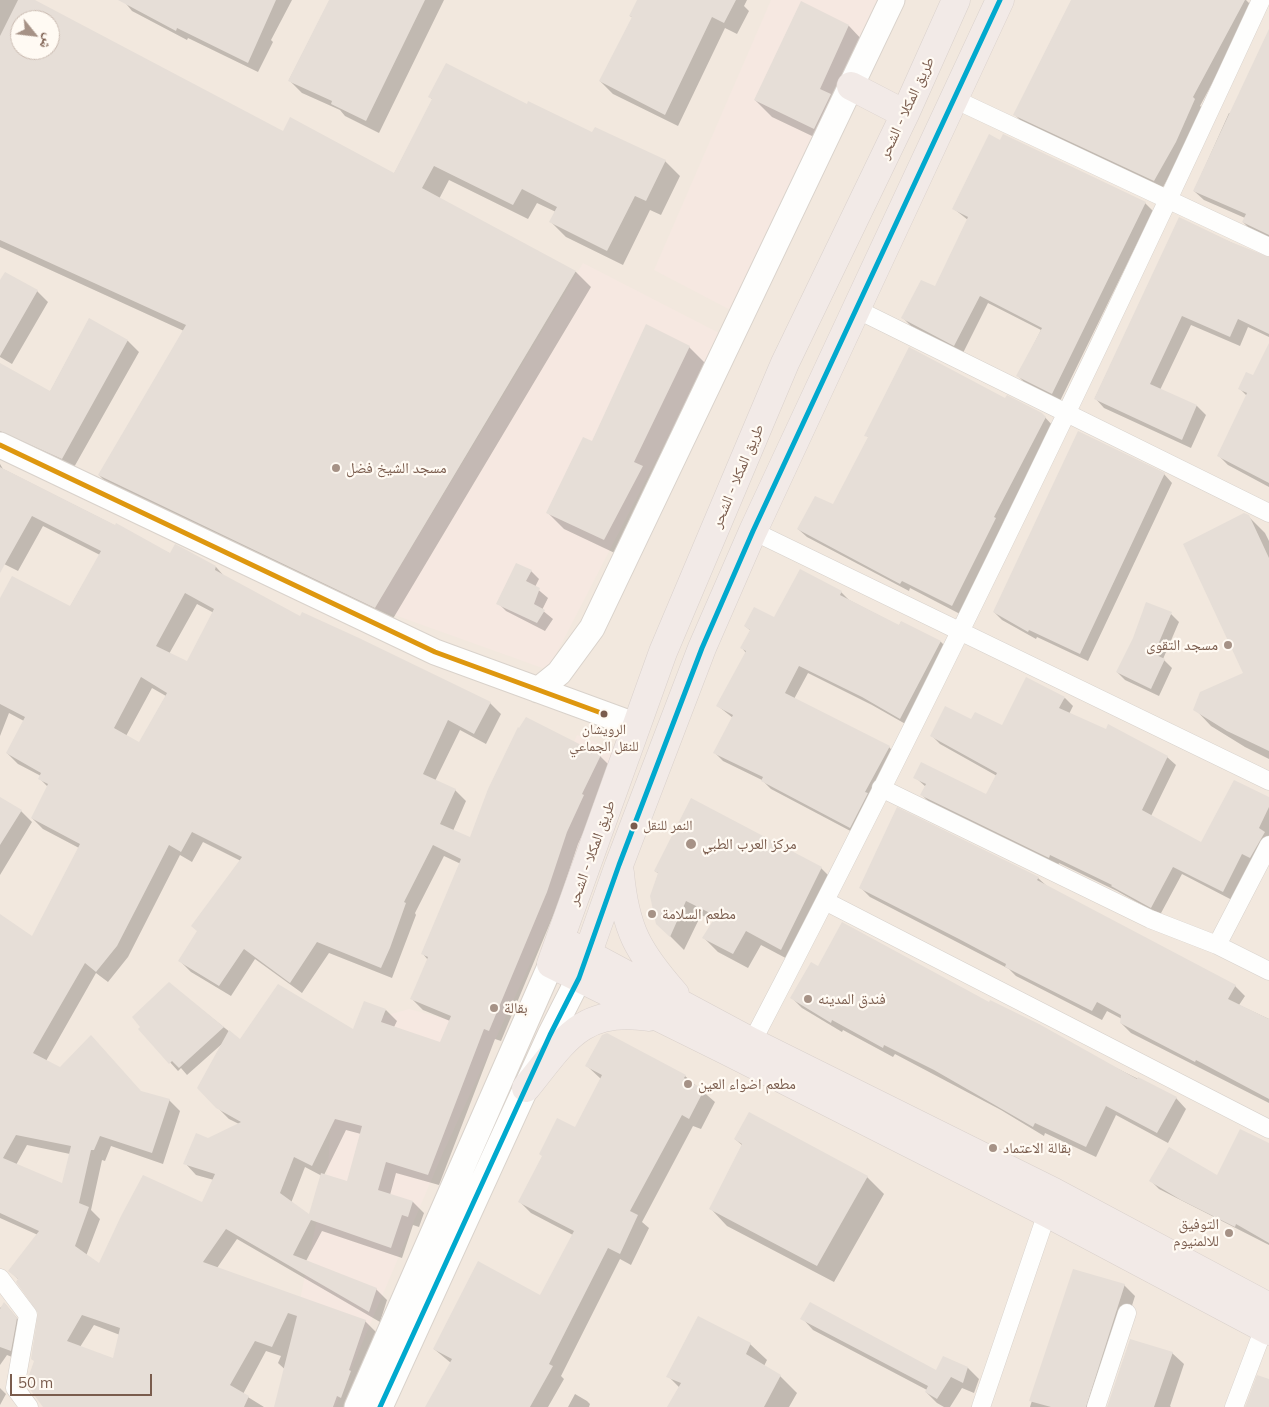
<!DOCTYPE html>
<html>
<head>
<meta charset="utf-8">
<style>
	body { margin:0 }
	#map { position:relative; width:1269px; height:1407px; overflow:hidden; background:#f9f5f0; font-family:Mulish,"Noto Naskh Arabic",sans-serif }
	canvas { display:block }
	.north { position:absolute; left:10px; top:10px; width:50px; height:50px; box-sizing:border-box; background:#fffaf3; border:1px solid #cabbb1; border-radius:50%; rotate:119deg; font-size:14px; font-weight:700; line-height:20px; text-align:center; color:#7a5c4d }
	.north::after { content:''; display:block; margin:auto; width:18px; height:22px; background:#a69286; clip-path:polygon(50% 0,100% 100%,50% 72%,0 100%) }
	.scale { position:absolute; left:10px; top:1374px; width:142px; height:22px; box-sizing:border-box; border:2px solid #7a5c4d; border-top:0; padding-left:6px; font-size:15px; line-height:18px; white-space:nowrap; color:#7a5c4d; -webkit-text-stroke:4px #fffaf3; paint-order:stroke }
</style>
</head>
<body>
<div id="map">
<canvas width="1269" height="1407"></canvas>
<div class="north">ش</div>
<div class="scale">50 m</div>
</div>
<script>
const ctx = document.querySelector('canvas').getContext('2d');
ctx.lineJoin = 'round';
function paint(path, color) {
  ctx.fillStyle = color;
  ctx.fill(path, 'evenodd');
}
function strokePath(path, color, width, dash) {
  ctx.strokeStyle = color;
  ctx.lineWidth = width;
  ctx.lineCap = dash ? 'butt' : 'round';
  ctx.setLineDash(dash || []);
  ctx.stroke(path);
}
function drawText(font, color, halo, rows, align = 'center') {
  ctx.font = font + ' Mulish,"Noto Naskh Arabic",sans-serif';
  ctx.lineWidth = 4.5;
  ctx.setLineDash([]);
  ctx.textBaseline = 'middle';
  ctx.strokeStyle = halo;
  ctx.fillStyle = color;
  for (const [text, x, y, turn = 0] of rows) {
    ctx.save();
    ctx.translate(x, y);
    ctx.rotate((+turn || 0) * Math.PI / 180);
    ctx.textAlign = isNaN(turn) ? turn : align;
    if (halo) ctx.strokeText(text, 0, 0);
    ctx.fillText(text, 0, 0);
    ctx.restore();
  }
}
const residential = new Path2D(`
	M0,0H1269V1407H0ZM20,20H50V50H20Z`);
const commercial = new Path2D(`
	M771,0H880L742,316L654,270Z
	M583,263L721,334L548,670L375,608Z
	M577,735L627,754L442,1155L335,1407H277L328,1168L334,1073L367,1021L409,1009L450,1020Z`);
const shadow = new Path2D(`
	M0,0H32L284,133L394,174L433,100L430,97L527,105L593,134L665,161L680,176L661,215L650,210L623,265L566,237L551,222L556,212L537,203L528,219L449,180L439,199L576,272L591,287L391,622L114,490L99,475L184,331L0,247ZM20,20H50V50H20Z
	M123,0H292L271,40L273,42L258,72L188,38L187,40L132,11Z
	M330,0H444L379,133L345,116L340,110L302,93L289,80Z
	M638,0H747L744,6L749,11L737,34L725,28L678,126L613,94L600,81L633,18L630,16Z
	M1073,0H1246L1253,7L1200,106L1203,108L1183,151L1162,189L1023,123L1015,115Z
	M801,3L849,26L865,43L831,145L772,117L755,100Z
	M1269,32V239L1253,232L1243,222L1245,218L1204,200L1194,191L1229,113L1232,114Z
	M1145,203L1153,211L1060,401L1026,384L1018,376L1041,330L988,303L963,353L911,326L903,318L935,288L968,220L954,209Z
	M1180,219L1269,260V337L1248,327L1240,346L1191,325L1160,390L1197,406L1206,415L1191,448L1104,408L1095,398Z
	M0,280L37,291L48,302L12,364L0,357Z
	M89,320L128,341L139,352L73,469L0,448V374L50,392Z
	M1269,346V487L1228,465L1219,456L1247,396L1239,388L1254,377Z
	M689,347L706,364L621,556L564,529L548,513L592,442Z
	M1006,399L1042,414L1053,426L1002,525L1003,527L960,614L910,588L909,591L807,537L798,529L834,506L869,438L866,435Z
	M0,464L3,469L171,554L216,567L225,577L301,618L490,703L501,714L486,744L460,730L435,781L455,790L466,801L453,831L471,838L600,756L611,767L593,805L595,807L578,844L558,904L501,1041L495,1039L439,1185L396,1173L390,1195L413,1202L424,1213L419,1227L413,1225L402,1258L322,1231L306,1261L376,1289L387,1300L380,1322L237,1239L217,1268L365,1321L376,1332L348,1407H281L290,1374L278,1363L281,1356L266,1351L243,1394L264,1407H47L35,1362L40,1313L19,1280L10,1271L38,1235L0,1218V916L32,938L79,848L43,829L32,818L48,787L40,779L41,776L18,764L7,753L24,721L9,713L0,736V600L70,607L100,555L43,526L18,571L0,562ZM197,604L214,613L187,663L169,654ZM152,688L166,696L139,744L126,736ZM203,842L241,861L180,961L191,972L231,996L255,959L302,993L329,953L392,978L416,915L415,913L444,856L461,864L423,954L428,960L412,999L423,1010L450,1021L441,1044L394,1027L397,1021L386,1010L354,1030L240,1040L169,984L140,1029L178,1071L181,1068L187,1075L223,1043L217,1107L229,1119L239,1124L208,1139L185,1163L196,1175L214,1180L203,1204L100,1265L86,1256L100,1219L91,1210L102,1160L105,1161L111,1146L163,1164L180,1111L169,1100L60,1068L46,1061L96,973L108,982L128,957L180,855L192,862ZM346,1130L361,1134L348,1182L324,1175ZM27,1145L70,1154L63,1184L16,1165ZM305,1167L322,1176L310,1216L291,1203ZM94,1325L120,1335L114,1359L80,1347Z
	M1164,474L1172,483L1088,661L1037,637L1036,639L1002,620L994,612Z
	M1248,516L1265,533L1269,541V759L1245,747L1211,726L1195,709L1244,674Z
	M531,571L539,579L535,587L548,598L542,610L553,619L545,631L506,611L498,603Z
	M841,592L849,600L899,626L901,622L941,642L949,650L909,726L872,705L808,673L794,699L889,747L897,756L858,835L771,789L762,780L723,761L715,753L733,718L718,706L746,653L742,648L751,631L745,626L775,619Z
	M1171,614L1179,622L1163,659L1172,668L1159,696L1125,680L1117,672Z
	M1065,698L1073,706L1069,714L1167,757L1176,765L1151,816L1202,844L1269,799V837L1232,900L1182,874L1160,915L1117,891L1059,863L1058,866L931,804L922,795L926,787L915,777L986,796L997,776L940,744L932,736L972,721L1003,727Z
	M0,798L21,811L32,822L0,875Z
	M692,800L821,868L836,883L795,963L761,945L748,968L718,952L704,938L714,921L701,915L684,950L657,923L651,896L659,874L655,871Z
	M1038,878L1048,887L1235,986L1245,996L1239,1005L1269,1019V1103L1131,1033L1121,1023L1122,1019L1107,1011L1102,1020L1016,976L1009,969L870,897L860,887Z
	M818,967L989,1004L1176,1098L1186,1109L1168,1143L1116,1115L1096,1157L1045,1133L1044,1136L1001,1110L895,1054L893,1057L843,1030L842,1032L802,1008L792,998Z
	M587,1066L685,1076L715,1102L701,1129L693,1126L642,1222L649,1228L631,1265L620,1259L561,1376L564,1379L548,1407H426L451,1363L434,1349L541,1297L573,1235L531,1213L519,1201L576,1128L601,1079Z
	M750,1114L867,1177L884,1194L834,1282L727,1226L711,1209L743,1146L735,1139Z
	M1269,1144V1245L1159,1189L1151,1181L1217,1177Z
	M1074,1270L1124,1285L1135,1296L1100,1407H1030Z
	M5,1304L27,1330L22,1361L7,1355L0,1365V1308Z
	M802,1318L937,1372L944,1358L968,1368L979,1379L974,1393L962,1388L950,1407H944L937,1403L926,1392L927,1390L813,1330Z
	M750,1344L767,1360L764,1366L780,1376L797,1393L789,1407H668L680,1388L668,1376Z
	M1172,1353L1184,1364L1170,1406L1171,1407H1109Z
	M0,1388L6,1394L0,1405Z
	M575,1394L587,1401L590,1404L589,1407H568Z`);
const building = new Path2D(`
	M18,0H35L283,131L290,117L394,173L432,99L428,97L446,63L527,104L528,101L592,132L595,127L666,160L646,201L635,196L607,251L549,222L557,207L522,189L513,205L434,166L422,188L576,271L375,608L98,475L186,325L0,240V36ZM20,20H50V50H20Z
	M118,0H276L248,63L177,28L176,31Z
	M329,0H425L366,121L331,104L332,101L288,81Z
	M637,0H736L724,23L712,17L665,115L599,81L632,17L629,16Z
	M1071,0H1245L1193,97L1195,99L1176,142L1154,181L1013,115Z
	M801,1L849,25L820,89L831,94L814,129L754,100Z
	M1269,29V235L1242,222L1246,214L1193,191Z
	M989,134L1000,140L1003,134L1146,202L1052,394L1016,376L1042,328L980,296L954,346L901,318L921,280L935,286L968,217L952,209Z
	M1179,217L1231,242L1269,257V334L1238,319L1230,337L1182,316L1150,384L1197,405L1182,440L1094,399Z
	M5,272L38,290L0,356V280Z
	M89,318L128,340L62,459L0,431V363L50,391Z
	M646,324L690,346L634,462L643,466L604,540L546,513L583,437L592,441Z
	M1269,343V483L1217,456L1247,393L1238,389L1246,372L1253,375Z
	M909,347L1005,398L1007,395L1042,413L1046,417L994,517L996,518L952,606L902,581L900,584L797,529L815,496L833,504L868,437L864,436Z
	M1078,431L1165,473L1080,654L1029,630L1028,632L993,612Z
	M0,467L115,525L116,523L170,553L175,544L181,547L216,566L215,570L300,616L302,612L359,638L491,702L474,734L448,720L423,774L456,789L440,824L470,837L488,789L518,727L519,728L526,717L601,755L582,794L584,795L567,832L547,892L489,1031L484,1029L428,1175L386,1162L378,1190L413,1201L408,1217L402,1215L391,1248L311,1220L293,1255L377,1288L369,1312L226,1229L203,1262L366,1320L349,1370L351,1371L341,1398L337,1396L333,1407H274L297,1316L288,1313L272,1347L255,1341L230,1385L249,1396L244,1407H43L26,1384L34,1361L31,1359L38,1313L16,1282L18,1279L8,1271L39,1231L0,1213V914L32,936L80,844L31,818L48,784L38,779L41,773L6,753L25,717L0,704V598L12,576L70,606L101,551L32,516L0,573ZM185,593L214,609L187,661L156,646ZM141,677L167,693L139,742L114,728ZM192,832L242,857L191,926L197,931L178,961L219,986L244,949L290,983L317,942L381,968L390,948L406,903L404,902L433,845L461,859L421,954L428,957L410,999L451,1016L440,1042L381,1022L386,1009L364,1001L353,1029L278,984L240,1039L229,1030L197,1088L216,1108L241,1122L208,1138L196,1133L183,1164L215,1174L202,1202L143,1175L121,1216L99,1263L75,1246L89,1207L79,1203L91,1150H94L100,1136L152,1153L170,1099L141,1091L91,1035L60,1067L33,1053L85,963L96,972L117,946L169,845L181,852ZM335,1119L362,1126L347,1181L321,1173L309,1214L280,1193L294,1157L312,1166ZM16,1135L71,1146L62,1183L3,1158ZM82,1315L120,1328L113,1358L67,1341Z
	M1244,513L1249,515L1269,558V751L1227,731L1193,710L1200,692L1243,673L1183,544Z
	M516,563L532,570L526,581L540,588L534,604L545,610L537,623L496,604Z
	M800,569L842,591L840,595L899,625L901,621L941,641L900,719L862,697L799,666L785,693L890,746L865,792L868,793L850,828L761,781L763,777L713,753L733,715L716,706L746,651L740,648L750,630L744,626L754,607L774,617Z
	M1146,602L1172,612L1154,654L1165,659L1151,689L1116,672L1133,638Z
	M1026,677L1065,697L1059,708L1106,729L1108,724L1168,756L1142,810L1201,842L1234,780L1269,797V807L1259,828L1265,832L1250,858L1242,854L1223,892L1173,867L1151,908L1111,886L1112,885L1050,855L1049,858L920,795L926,784L913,778L921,762L986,794L997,773L930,736L945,706L971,719L975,712L1002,725Z
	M0,797L22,810L0,845Z
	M691,798L822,867L781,950L746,931L733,954L702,938L716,916L686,901L670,937L656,924L650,896L658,873L654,871Z
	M897,807L1039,877L1037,880L1236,985L1228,999L1269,1019V1099L1196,1060L1195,1062L1120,1023L1121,1015L1097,1002L1092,1011L1005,967L1006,964L959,939L859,888Z
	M842,922L989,1002L990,1000L1039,1024L1137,1079L1138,1077L1177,1097L1157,1133L1106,1106L1086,1147L1035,1123L1033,1127L934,1070L884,1045L883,1048L832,1020L831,1023L790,998L811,962L818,966Z
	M169,982L224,1027L179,1068L172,1061L169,1064L138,1029L140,1027L132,1017Z
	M607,1033L686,1075L684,1078L704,1090L689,1119L682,1115L630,1211L638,1215L620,1254L608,1248L549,1364L553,1366L530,1407H425L452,1359L433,1349L478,1261L540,1295L574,1231L518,1202L542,1156L539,1154L557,1118L575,1127L602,1075L585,1066L602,1035Z
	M749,1112L868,1176L817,1266L709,1209L742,1144L734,1139Z
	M1240,1129L1269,1143V1243L1236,1224L1235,1227L1181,1200L1149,1181L1169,1147L1217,1175Z
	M1073,1269L1125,1284L1086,1407H1051L1029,1401Z
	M4,1302L17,1318L11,1351L0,1347V1309Z
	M810,1302L936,1370L943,1356L968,1367L963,1383L951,1377L937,1399L925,1392L928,1386L800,1319Z
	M698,1316L751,1343L746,1354L781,1375L764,1407H667L681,1383L666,1377Z
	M1130,1339L1173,1352L1154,1407H1107Z
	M1257,1375L1269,1379V1407H1245Z`);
const street = new Path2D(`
	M954,99L1269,247
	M856,309L1269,513
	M753,531L1269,781
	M881,788L1150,919L1217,945L1269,971
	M825,901L1269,1129
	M1217,945L1269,845
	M752,1042C931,699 1099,351 1261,0
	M0,1278L28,1315L15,1388L29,1407
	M981,1407L1050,1204
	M1096,1407L1127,1313
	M1234,1407L1264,1328`);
const secondary = new Path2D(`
	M0,445L435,652L637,726
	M538,690L559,673L592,628L892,0
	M357,1407L551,964
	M380,1407L550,1035L579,978`);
const highway = new Path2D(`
	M956,0L905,114L785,363L663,652L551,964L727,1051L1047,1213L1269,1331
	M851,86L905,114
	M620,873C625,929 638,952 675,994
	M573,946L752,1042L1054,1192L1269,1307
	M579,978L619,865L702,648L753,531L1000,0
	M526,1088C565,1040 581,1007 649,1017`);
const bus1 = new Path2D(`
	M380,1407L550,1035L579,978L619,865L702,648L753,531L1000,0`);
const bus2 = new Path2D(`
	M0,445L435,652L604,714`);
const markers = [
	[336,468,5,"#a69286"],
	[1228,645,5,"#a69286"],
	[604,714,4.5,"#7a5c4d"],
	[634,826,4.5,"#7a5c4d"],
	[691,844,6,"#a69286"],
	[652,914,5,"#a69286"],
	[808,999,5,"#a69286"],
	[494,1008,5,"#a69286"],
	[688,1084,5,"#a69286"],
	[993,1148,5,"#a69286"],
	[1229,1233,5,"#a69286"]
];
const busNames = [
	["الرويشان",604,730],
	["للنقل الجماعي",604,747],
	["النمر للنقل",643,826,"left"]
];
const streetNames = [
	["طريق المكلا - الشحر",907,108,-65],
	["طريق المكلا - الشحر",738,476,-67],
	["طريق المكلا - الشحر",592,853,-70]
];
const poiNames = [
	["مسجد الشيخ فضل",346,468],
	["مسجد التقوى",1218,645,"right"],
	["مركز العرب الطبي",702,844],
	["مطعم السلامة",662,914],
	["فندق المدينه",818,999],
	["بقالة",504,1008],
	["مطعم اضواء العين",698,1084],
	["بقالة الاعتماد",1003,1148],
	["التوفيق",1219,1224,"right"],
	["للالمنيوم",1219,1241,"right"]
];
paint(residential, '#f2e8de');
paint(commercial, '#f6e8e1');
paint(shadow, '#0003');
paint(building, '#e6ded7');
strokePath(street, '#d7d1cb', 19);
strokePath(secondary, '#d9d2cb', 27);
strokePath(highway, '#dad1cc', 29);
strokePath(street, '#fefefd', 18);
strokePath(secondary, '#fefefd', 25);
strokePath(highway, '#f2eae7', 28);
strokePath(bus1, '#00a9ce', 5);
strokePath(bus2, '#de970f', 5);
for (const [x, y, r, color] of markers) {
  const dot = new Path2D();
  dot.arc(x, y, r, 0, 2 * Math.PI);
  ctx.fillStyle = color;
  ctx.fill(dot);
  strokePath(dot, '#fffaf3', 2);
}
drawText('14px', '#7a5c4d', '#fffaf3', busNames);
drawText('15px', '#7a5c4d', '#fffaf3', streetNames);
drawText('15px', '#7a5c4d', '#fffaf3', poiNames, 'left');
</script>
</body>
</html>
